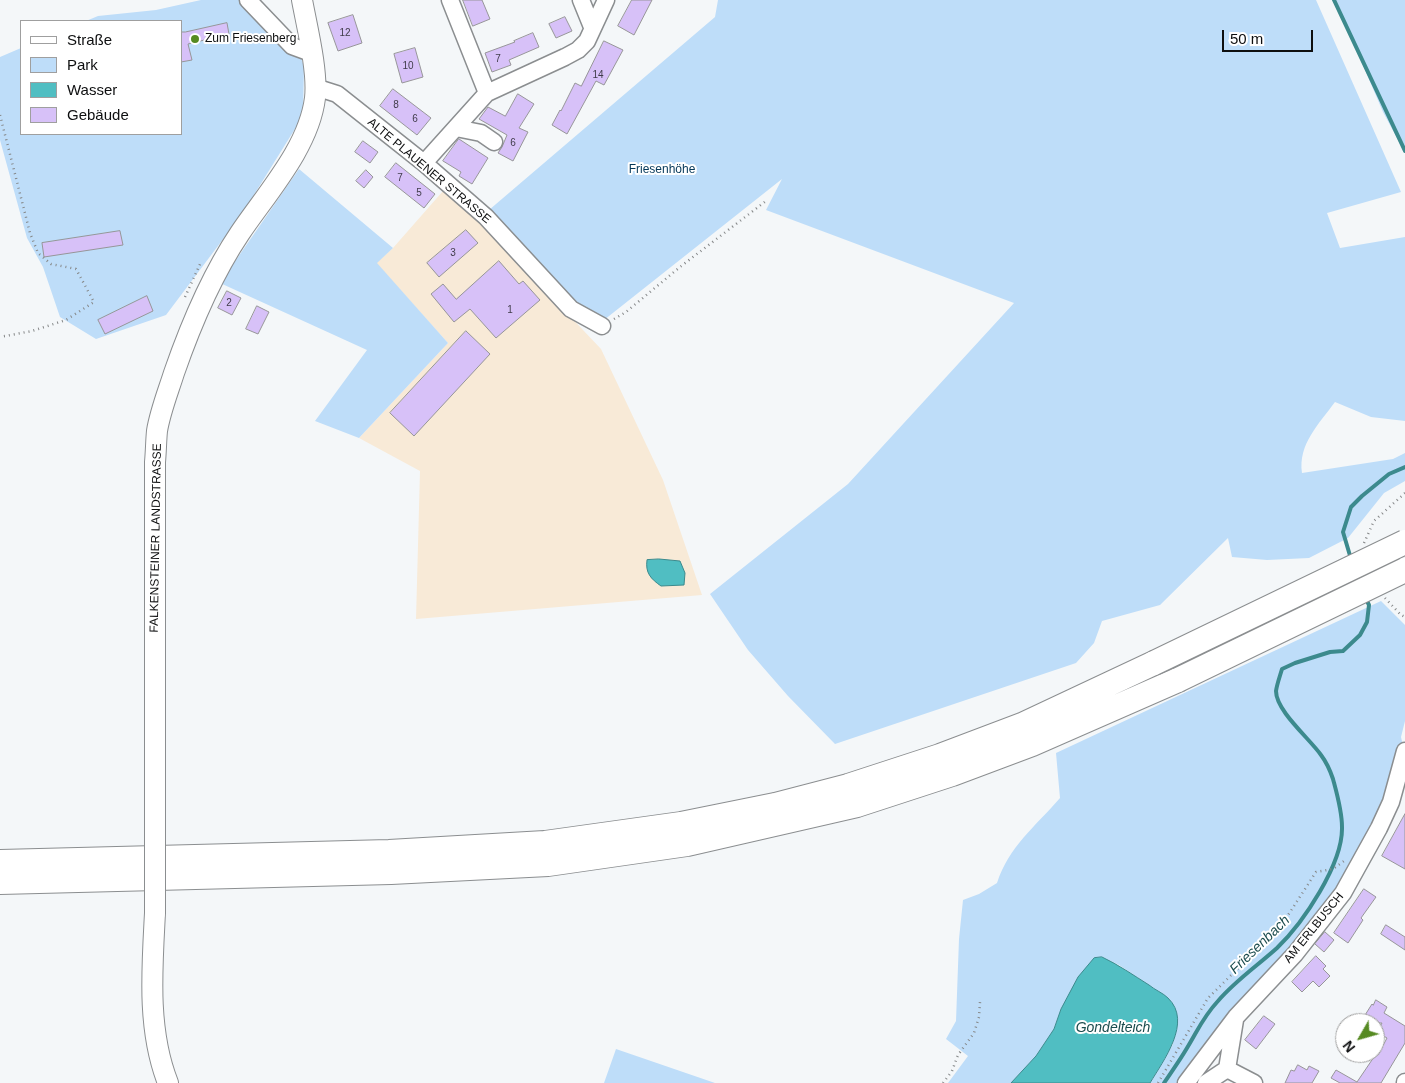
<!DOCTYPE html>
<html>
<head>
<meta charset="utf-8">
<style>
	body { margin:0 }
	#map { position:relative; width:1405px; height:1083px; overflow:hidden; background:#f4f7f9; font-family:Helvetica,sans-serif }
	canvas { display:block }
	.legend { position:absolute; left:20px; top:20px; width:162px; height:115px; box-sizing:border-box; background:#fff; border:1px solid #9f9f9f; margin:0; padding:6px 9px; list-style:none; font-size:15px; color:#0e0f10 }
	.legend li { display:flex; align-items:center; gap:10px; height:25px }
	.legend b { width:25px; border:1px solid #9f9f9f }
	.north { position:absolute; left:1335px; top:1013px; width:50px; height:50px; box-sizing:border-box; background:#fff; border:1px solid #9f9f9f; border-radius:50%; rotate:232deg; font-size:14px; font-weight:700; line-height:20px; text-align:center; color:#0e0f10 }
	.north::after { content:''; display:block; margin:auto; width:18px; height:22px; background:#568a22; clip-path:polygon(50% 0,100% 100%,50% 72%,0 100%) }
	.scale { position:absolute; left:1222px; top:30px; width:91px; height:22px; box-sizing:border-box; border:2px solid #0e0f10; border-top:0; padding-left:6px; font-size:15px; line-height:18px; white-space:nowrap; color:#0e0f10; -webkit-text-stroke:4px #fff; paint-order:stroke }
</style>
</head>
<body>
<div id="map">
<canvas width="1405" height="1083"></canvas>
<ul class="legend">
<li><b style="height:6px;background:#fff"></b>Straße</li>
<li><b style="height:14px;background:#beddf9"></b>Park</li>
<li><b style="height:14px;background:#50bec2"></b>Wasser</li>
<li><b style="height:14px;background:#d7c1f8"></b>Gebäude</li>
</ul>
<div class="north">N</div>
<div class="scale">50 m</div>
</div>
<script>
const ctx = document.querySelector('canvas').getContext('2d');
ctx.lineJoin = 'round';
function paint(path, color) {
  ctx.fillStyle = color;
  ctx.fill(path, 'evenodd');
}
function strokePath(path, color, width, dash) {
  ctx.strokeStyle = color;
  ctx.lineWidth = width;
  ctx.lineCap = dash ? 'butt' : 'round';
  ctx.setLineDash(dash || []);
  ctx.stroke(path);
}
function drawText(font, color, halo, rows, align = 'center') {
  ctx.font = font + ' Helvetica,sans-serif';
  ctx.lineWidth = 4;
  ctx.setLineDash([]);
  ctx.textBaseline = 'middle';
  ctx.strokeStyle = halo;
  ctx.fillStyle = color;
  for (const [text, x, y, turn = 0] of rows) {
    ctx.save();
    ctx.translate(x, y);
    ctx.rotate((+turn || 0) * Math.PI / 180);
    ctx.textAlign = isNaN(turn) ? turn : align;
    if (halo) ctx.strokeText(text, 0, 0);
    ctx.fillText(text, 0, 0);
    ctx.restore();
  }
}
const commercial = new Path2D(`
	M443,191L478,219L601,349L663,480L702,595L416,619L420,471L359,438L448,343L376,263L393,248Z`);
const green = new Path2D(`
	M201,0H254L294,40L304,66L303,116L242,214L166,315L96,339L60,317L43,267L27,238L0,140V57L21,48V134H181V21H86L98,16L156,10Z
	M718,0H1316L1401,192L1327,213L1340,248L1405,237V421L1371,417L1335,402C1319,424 1298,444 1302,473L1393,459L1405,453V481L1384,493L1348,538L1309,558L1267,560L1232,557L1228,538L1160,605L1102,621L1094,643L1076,663L835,744L788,696L748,650L710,594L848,484L1014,303L766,210L782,179L604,320L581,309L489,210L715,17Z
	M1335,0H1405V153L1383,112Z
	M299,169L393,248L377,263L448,343L359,438L315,421L367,350L220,283Z
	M1381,601L1405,625V721L1401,737L1403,746L1384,806L1336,894L1182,1083H1150L1173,1044L1176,1011L1169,999L1119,965L1102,957L1061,1009L1054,1029L1036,1056L1011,1083H948L968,1056L946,1039L956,1021L959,939L963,900L979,894L997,883C1009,846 1035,827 1060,798L1056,753Z
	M616,1049L715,1083H604Z`);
const water = new Path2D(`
	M659,559L680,561L685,573L684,585L661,586C651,579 645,573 647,560Z
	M1102,957C1119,965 1133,975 1149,985C1155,990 1163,993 1168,998C1193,1022 1163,1061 1150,1083H1011L1036,1056L1054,1029L1061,1009L1078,977L1094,958Z`);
const stream = new Path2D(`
	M1334,0L1405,151
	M1351,559L1343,532L1351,507L1362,496L1389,474L1405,467
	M1164,1083C1172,1071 1180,1060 1187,1048C1198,1030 1203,1017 1218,1001C1235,981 1257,966 1277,948C1303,923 1343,864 1342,827C1342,811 1337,794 1333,779C1330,770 1327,763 1321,755C1310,739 1276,711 1276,691C1277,684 1280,676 1282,669L1295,663L1330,652L1343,651L1360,635L1367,622L1369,605L1366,599`);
const building = new Path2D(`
	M463,0H482L490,19L473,26Z
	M632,0H652L634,35L618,26Z
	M353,15L362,43L338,51L328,23Z
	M565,17L572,31L556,38L549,24Z
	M227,23L229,34L188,44L192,60L181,62V32H185Z
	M533,33L539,47L509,60L511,65L492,72L485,53L515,42L514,41Z
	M604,41L623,50L604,85L596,81L567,134L552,125L560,110L561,111L575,83L581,86Z
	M415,48L423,77L402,83L394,54Z
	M393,89L431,118L417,135L380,106Z
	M518,94L534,104L519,128L528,132L513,161L498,153L502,147L507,135L479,119L488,107L505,116Z
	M459,139L488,158L472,184L459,176L461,172L443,161Z
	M363,141L378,152L370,163L355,152Z
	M396,163L435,194L424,208L385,177Z
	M366,170L373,177L364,188L356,181Z
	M466,230L478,243L439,277L427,263Z
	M120,231L123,245L44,257L42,243Z
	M499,261L519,284L523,281L540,300L496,338L470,309L454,322L431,294L443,284L456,299Z
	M227,291L241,298L232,315L218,308Z
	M147,296L153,311L105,334L98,320Z
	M257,306L269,312L258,334L246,329Z
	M466,331L490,354L414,436L390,413Z
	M1405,814V869L1382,856Z
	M1364,889L1376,897L1361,918L1363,920L1348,943L1334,933Z
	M1386,925L1405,937V950L1381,934Z
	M1325,932L1334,940L1324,952L1315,944Z
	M1316,956L1326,966L1323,969L1330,976L1319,987L1313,981L1302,992L1292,982Z
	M1376,1000L1387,1007L1384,1013L1405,1026V1043L1381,1083H1340L1331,1078L1336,1070L1357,1082L1376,1054L1378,1055L1387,1038L1377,1032L1382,1023H1360L1372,1004L1373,1005Z
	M1264,1016L1275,1024L1256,1049L1245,1040Z
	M1298,1065L1307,1070L1309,1066L1319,1071L1312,1083H1285L1291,1070L1294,1071Z`);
const path = new Path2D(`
	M0,115L30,233L38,253L51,264L76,269L94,302L66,320L32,331L0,337
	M185,297L201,262
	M614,319L626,312L680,267L766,201
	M1364,543L1374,521L1405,493
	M1385,598L1401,615L1405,617
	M943,1083L952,1071L958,1055L974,1033L979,1017L980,1002
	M1158,1083L1208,998L1281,926L1316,872L1333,869L1344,861`);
const minor = new Path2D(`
	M248,0L292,46L311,53
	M581,0L592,27
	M315,87L337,94L424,163L486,217L571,309L602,326
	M487,93L565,57L578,50L587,41L606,0
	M456,128L481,133L494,142
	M424,163L487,93L450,0
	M1235,1020L1227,1069L1254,1083
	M1186,1083L1236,1017L1295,954L1343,893L1379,828L1391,802L1405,751
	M1206,1083L1227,1069
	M1405,1083V1082`);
const major = new Path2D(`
	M155,808V462C156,452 156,441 157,431C160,412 168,392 174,373C191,324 211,276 240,233C267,193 309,147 315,98C318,71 307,27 302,0
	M155,913C152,969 147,1030 168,1083`);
const highway = new Path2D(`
	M0,862L389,852L545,843L681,824L775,805L848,786L940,756L1022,725L1154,663
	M0,882L391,872L548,864L687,844L857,805L952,774L1032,744L1178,680`);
const majorBridge = new Path2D(`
	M155,808V913`);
const highwayBridge = new Path2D(`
	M1154,663L1405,542
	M1178,680L1405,570`);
const markers = [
	[195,39,5,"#568a22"]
];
const numberNames = [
	["12",345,33],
	["7",498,59],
	["10",408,66],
	["14",598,75],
	["8",396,105],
	["6",415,119],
	["6",513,143],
	["7",400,178],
	["5",419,193],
	["3",453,253],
	["2",229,303],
	["1",510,310]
];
const poiNames = [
	["Zum Friesenberg",205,39]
];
const parkNames = [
	["Friesenhöhe",662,170]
];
const streetNames = [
	["ALTE PLAUENER STRASSE",429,171,40],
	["FALKENSTEINER LANDSTRASSE",156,538,-89],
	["AM ERLBUSCH",1314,928,-51]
];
const waterNames = [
	["Friesenbach",1260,945,-44],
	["Gondelteich",1113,1028]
];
paint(commercial, '#f8ead7');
paint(green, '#beddf9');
paint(water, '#50bec2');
strokePath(water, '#3c8a8d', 1);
strokePath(stream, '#3c8a8d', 4);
paint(building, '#d7c1f8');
strokePath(building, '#979699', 1);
strokePath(minor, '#8b8e90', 19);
strokePath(major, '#8b8e90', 22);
strokePath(highway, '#8b8e90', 26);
strokePath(path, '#868889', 2.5, [1, 4]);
strokePath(minor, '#fff', 16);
strokePath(major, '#fff', 20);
strokePath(highway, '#fff', 24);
strokePath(majorBridge, '#8b8e90', 22, []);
strokePath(highwayBridge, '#8b8e90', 26, []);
strokePath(majorBridge, '#fff', 20);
strokePath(highwayBridge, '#fff', 24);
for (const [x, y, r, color] of markers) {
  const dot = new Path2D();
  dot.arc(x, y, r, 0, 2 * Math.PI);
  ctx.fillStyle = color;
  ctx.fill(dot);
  strokePath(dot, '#fff', 2);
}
drawText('10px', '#403c4a', null, numberNames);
drawText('12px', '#0e0f10', '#fff', poiNames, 'left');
drawText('12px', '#053859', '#fff', parkNames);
drawText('12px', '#0e0f10', '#fff', streetNames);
drawText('italic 14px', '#1b4c4e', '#fff', waterNames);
</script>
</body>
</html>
